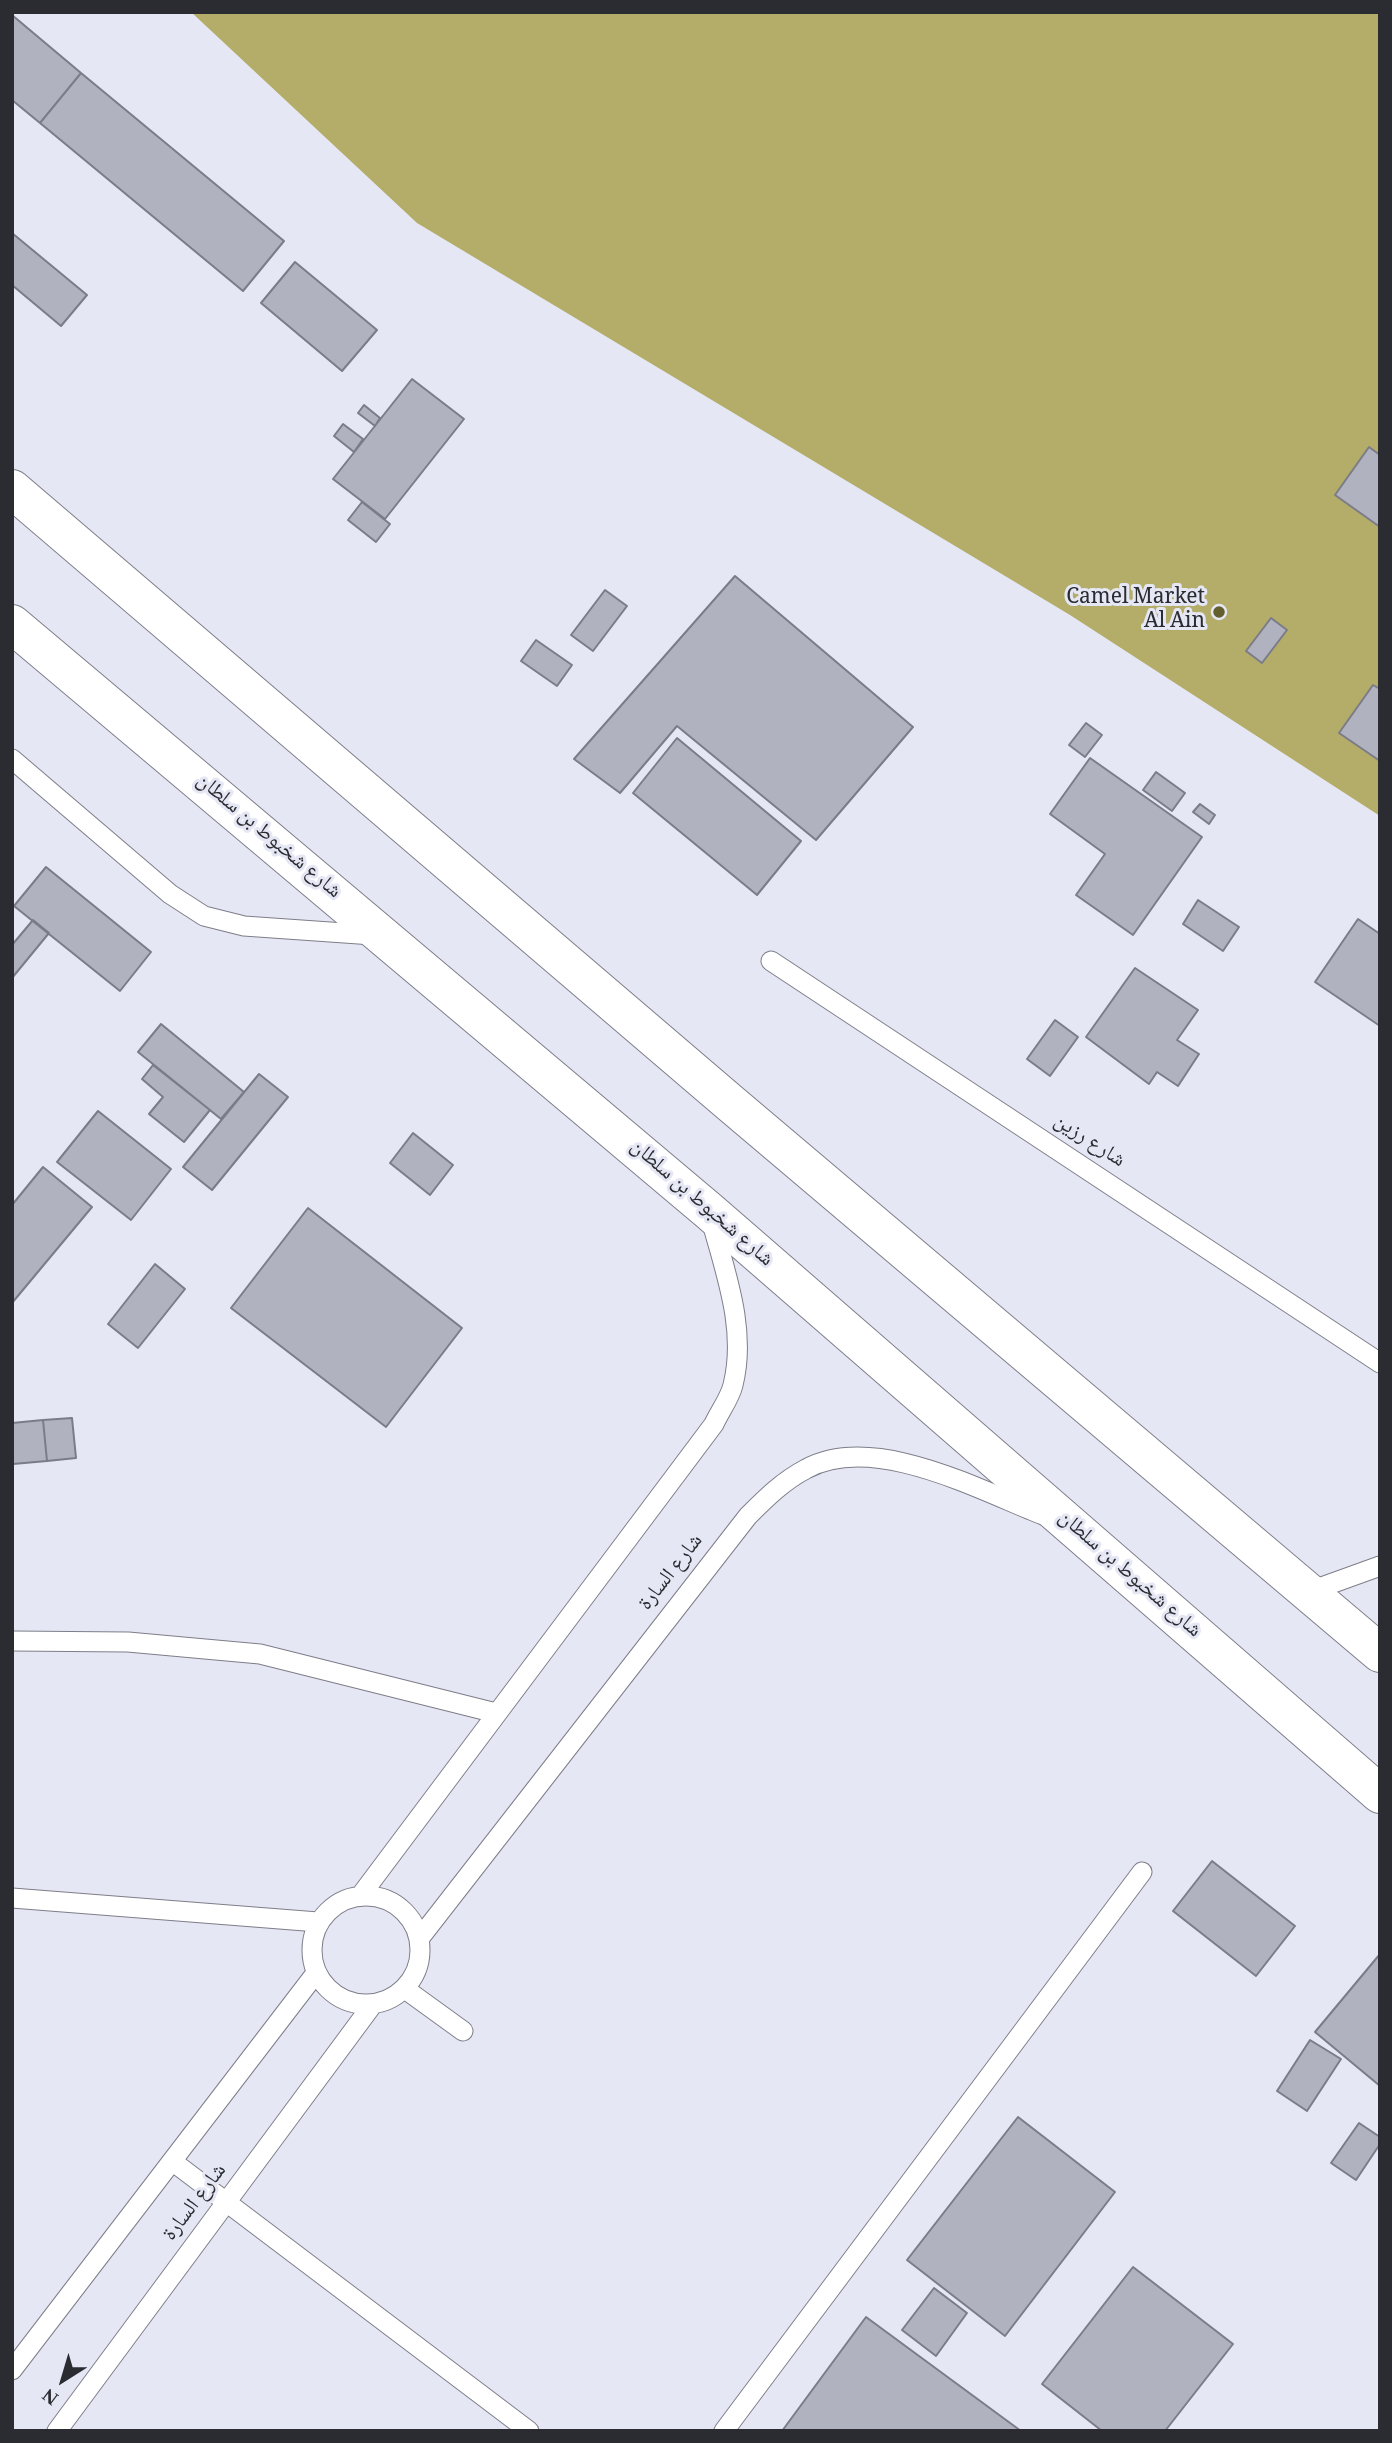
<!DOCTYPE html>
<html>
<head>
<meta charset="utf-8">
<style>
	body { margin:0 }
	#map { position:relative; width:1392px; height:2443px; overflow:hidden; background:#e6e7f5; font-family:Georgia,serif }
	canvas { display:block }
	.frame { position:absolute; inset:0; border:14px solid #2b2c31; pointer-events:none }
	.north { position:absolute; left:28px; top:2345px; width:70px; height:70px; -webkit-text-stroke:5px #e6e7f5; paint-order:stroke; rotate:217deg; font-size:19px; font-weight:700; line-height:28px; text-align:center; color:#2b2c31 }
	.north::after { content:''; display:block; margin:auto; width:24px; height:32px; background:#2b2c31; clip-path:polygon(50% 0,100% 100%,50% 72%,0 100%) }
</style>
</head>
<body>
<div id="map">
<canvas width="1392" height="2443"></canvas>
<div class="frame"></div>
<div class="north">N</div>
</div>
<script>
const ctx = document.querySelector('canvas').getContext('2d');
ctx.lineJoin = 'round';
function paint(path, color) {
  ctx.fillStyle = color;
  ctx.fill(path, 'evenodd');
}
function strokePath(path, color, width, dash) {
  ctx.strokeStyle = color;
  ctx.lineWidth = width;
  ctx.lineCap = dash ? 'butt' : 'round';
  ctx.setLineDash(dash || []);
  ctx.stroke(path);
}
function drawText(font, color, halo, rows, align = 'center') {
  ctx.font = font + ' Georgia,"Noto Naskh Arabic",serif';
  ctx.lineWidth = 6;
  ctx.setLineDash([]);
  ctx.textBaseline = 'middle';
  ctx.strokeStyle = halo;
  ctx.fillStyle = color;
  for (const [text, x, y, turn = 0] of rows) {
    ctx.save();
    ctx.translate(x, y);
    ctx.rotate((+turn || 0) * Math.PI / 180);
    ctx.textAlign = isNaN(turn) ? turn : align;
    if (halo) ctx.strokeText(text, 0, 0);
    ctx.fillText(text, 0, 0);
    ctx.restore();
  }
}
const forest = new Path2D(`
	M191,12H1380V816L1070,615L417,223Z`);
const building = new Path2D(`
	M12,15L81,73L40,123L12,100Z
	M81,73L284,241L243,291L40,123Z
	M12,233L87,295L61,326L12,285Z
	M295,262L377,330L342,371L261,303Z
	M412,379L464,419L385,519L333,479Z
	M364,405L380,418L375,426L358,413Z
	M343,424L363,439L354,452L334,436Z
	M1369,447L1380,455V527L1335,495Z
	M362,502L390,524L376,542L348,520Z
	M735,576L913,727L816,840L677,726L620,793L574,759Z
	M605,590L627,606L593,651L571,635Z
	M1271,618L1287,630L1262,663L1246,651Z
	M536,640L572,665L557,686L521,661Z
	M1373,685L1380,689V761L1339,733Z
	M1086,723L1102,735L1085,757L1069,745Z
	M677,738L801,841L757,895L633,793Z
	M1090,758L1202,837L1133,935L1076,895L1105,854L1050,814Z
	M1156,772L1185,793L1172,811L1143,790Z
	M1200,804L1215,815L1209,824L1193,812Z
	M46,867L151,952L120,991L14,906Z
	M1198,900L1239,927L1223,951L1183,924Z
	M1358,919L1380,934V1026L1315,982Z
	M33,920L49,933L12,978V945Z
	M1135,968L1198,1010L1177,1040L1199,1054L1178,1086L1157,1072L1149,1084L1086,1037Z
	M1055,1020L1078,1037L1050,1076L1027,1059Z
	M161,1024L244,1092L221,1119L138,1052Z
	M153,1065L210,1110L184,1142L149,1114L163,1097L142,1079Z
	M259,1074L288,1097L212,1190L183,1167Z
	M98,1111L171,1169L131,1220L57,1162Z
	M413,1133L453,1165L430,1195L390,1163Z
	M43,1167L92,1207L12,1303V1205Z
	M308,1208L462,1328L386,1427L231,1308Z
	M155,1264L185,1289L138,1348L108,1324Z
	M72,1418L76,1458L47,1461L43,1420Z
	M43,1420L47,1461L13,1464L12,1423Z
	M1212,1861L1295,1926L1256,1976L1173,1911Z
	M1380,1954V2086L1315,2032Z
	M1310,2040L1341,2059L1307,2111L1277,2091Z
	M1018,2117L1115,2192L1005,2336L907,2260Z
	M1359,2123L1380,2137V2144L1356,2180L1331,2163Z
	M1133,2267L1233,2344L1165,2431H1102L1042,2384Z
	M934,2288L967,2313L936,2356L902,2330Z
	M866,2317L1021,2431H782Z`);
const service = new Path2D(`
	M12,759L170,894L204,916L244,926L373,935
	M771,961L1380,1363
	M1308,1592L1380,1566
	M12,1641L128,1642L260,1654L496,1713
	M361,1895L714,1424C720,1411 730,1398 733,1385C747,1329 725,1272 711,1219
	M312 1950a54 54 0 1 1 108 0a54 54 0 1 1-108 0Z
	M12,1898L318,1922
	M419,1939L748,1516C766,1498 783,1481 806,1469C873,1432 979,1490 1043,1515
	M405,1989L463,2031
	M172,2161L529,2431
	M12,2370L316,1973
	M57,2431L373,2004
	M724,2431L1142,1872`);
const primary = new Path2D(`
	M12,489L729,1102L1380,1653
	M12,624L709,1211L1380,1794`);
const markers = [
	[1219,612,7,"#635e2b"]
];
const poiNames = [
	["Camel Market",1205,600],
	["Al Ain",1205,624]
];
const streetNames = [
	["شارع شخبوط بن سلطان",267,838,40],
	["شارع رزين",1088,1143,33],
	["شارع شخبوط بن سلطان",700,1205,41],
	["شارع السارة",673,1574,-52],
	["شارع شخبوط بن سلطان",1128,1576,41],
	["شارع السارة",197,2204,-53]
];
paint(forest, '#b3ad69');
paint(building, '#b1b2bf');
strokePath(building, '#7b7c88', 2);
strokePath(service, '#7d7e89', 21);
strokePath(primary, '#7d7e89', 40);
strokePath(service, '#fff', 19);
strokePath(primary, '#fff', 38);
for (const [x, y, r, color] of markers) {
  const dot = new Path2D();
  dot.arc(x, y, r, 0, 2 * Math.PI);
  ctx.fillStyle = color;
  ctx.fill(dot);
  strokePath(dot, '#e6e7f5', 2.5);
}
drawText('21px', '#2b2c31', '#e6e7f5', poiNames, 'right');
drawText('21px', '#2b2c31', '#e6e7f5', streetNames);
</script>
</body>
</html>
